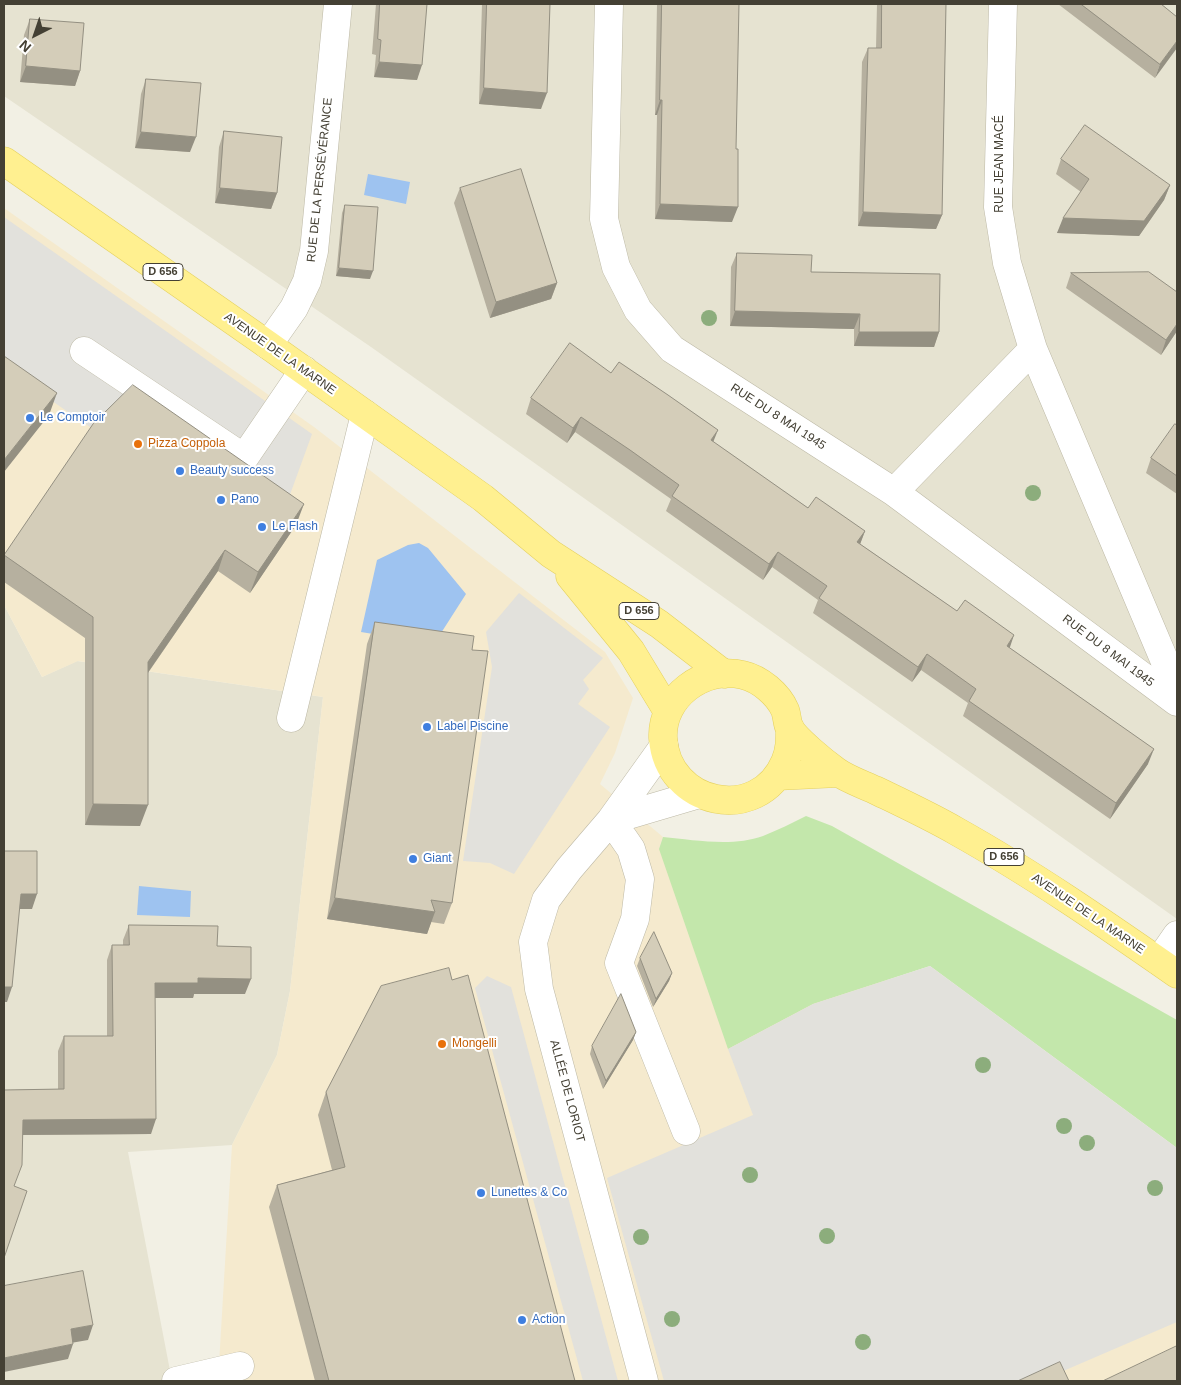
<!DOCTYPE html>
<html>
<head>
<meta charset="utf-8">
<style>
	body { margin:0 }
	#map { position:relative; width:1181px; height:1385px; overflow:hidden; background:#f2f0e4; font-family:Helvetica,sans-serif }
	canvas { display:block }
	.frame { position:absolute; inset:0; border:5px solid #444034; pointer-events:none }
	.north { position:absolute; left:10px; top:10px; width:50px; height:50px; -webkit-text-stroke:4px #fff; paint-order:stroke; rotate:221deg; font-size:14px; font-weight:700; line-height:20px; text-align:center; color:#444034 }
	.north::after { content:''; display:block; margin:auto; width:18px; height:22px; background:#444034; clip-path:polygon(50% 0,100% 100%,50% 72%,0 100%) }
</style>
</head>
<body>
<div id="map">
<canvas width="1181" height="1385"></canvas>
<div class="frame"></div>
<div class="north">N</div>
</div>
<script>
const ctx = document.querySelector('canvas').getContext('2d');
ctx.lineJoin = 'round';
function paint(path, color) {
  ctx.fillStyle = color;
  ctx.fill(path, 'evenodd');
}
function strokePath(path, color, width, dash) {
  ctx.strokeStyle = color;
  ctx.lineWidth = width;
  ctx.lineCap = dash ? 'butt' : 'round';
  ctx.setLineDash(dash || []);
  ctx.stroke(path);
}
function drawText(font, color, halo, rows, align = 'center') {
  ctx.font = font + ' Helvetica,sans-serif';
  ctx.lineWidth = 4;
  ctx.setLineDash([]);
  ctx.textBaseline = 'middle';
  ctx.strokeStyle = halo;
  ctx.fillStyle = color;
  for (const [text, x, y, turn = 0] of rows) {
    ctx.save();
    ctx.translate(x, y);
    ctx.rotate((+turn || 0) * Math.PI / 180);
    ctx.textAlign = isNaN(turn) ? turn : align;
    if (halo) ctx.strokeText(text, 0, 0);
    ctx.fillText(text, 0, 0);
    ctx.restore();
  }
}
const residential = new Path2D(`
	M4,4H1177V919L371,347L4,96Z
	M4,605L42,677L77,661L323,697L290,991L277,1055L232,1145L128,1152L172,1381H4Z`);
const commercial = new Path2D(`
	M4,208L314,427L605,652L633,698L615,753L600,784L663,837L659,849L1177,1148V1381H218L232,1145L277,1055L290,991L323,697L78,661L42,677L4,605Z`);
const green = new Path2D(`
	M806,816L832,826L1177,1020V1148L930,966L813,1004L728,1049L659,849L663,837C694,840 733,847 763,836C778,830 792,823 806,816Z`);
const parking = new Path2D(`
	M4,217L312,434L284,511L121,400L90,427L4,368Z
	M519,593L603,658L583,680L589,689L578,704L610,727L514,874L490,863L463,861L492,667L486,632Z
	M930,966L1177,1148V1322L1040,1381H664L607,1178L753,1115L728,1049L813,1004Z
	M487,976L511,987L618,1381H583L475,988Z`);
const water = new Path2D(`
	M368,174L410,182L406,204L364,195Z
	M419,543L428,548L466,594L434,644L361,632L377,560L408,545Z
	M139,886L191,891L190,917L137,915Z`);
const minor = new Path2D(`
	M609,4L604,219L616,267L638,310L672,349L894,492L1177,702
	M1003,4L998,207L1007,263L1033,349L1177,690
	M268,345L294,308L307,281L314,251L338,4
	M84,351L244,458L304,370
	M894,492L1033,349
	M291,718L365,414
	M611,820L631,849L640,879L635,919L619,963L686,1131
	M611,820L699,794
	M1159,961L1177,935
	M176,1381L240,1366
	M644,1381L539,989L533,942L546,900L569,869L611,820L664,746`);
const major = new Path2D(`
	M4,161L268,345L483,498L551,554L659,624L724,674
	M570,576L631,651L668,712
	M790,728C790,740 790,751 785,762C758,825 667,805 663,738C661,697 704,665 743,675C760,679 778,694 785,710C787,715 787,722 789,727C795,739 825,763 836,771C847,779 862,784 875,790C902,803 930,816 956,831C1033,874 1105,924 1177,974
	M777,776L838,773`);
const trees = [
	[709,318],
	[1033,493],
	[983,1065],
	[1064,1126],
	[1087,1143],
	[750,1175],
	[1155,1188],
	[827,1236],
	[641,1237],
	[672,1319],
	[863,1342]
];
const wall = new Path2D(`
	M376,4H427L417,80L374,77L376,55L372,54Z
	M482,4H550L541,109L479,104Z
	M657,4H739L732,222L655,219L657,115H655Z
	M877,4H946L942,215L936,229L858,226L862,62L868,48H876Z
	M1058,4H1161L1177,17L1155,78Z
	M30,19L80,71L75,86L20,82L24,35Z
	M146,79L190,152L135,148L141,94Z
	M224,131L277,193L271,209L215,203L219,147Z
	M1061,159L1170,185L1164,200L1139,236L1057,233L1081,192L1056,174Z
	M460,188L557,283L551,299L490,318L454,203Z
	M345,205L370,279L336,276L342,213Z
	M737,253L811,272L939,332L934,347L854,346V329L730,326L731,267Z
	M1071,273L1177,331L1161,355L1066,288Z
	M611,373L808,508L865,531L860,544L1010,648L1148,764L1110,819L963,716L968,703L921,670L912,682L813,613L818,600L772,567L763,580L666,511L671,499L624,466L575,432L567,443L526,414L531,398Z
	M1177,425V494L1146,473L1151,458Z
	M296,525L250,593L218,571L148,673L140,826L85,825V638L4,582V555Z
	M375,622L472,650L452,903L444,924L431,922L427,934L327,919L367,644Z
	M129,925L217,946L245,994H194L193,998H155L151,1134L23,1135L14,1186L4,1090L58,1089V1051L64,1036H107V960L112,945H123V940Z
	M640,958L672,973L669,981L653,1007L637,966Z
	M452,980L575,1381H315L269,1207L277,1185L332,1170L318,1115L326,1092Z
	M636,1032L633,1040L603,1089L590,1054L592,1046Z`);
const shadedWall = new Path2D(`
	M1177,41V48L1155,78L1160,64Z
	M379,62L422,65L417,80L374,77Z
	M26,66L80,71L75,86L20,82Z
	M484,88L547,93L541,109L479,104Z
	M660,100H662L657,115H655Z
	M141,132L196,137L190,152L135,148Z
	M1170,185L1164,200L1139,236L1057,233L1063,218Z
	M220,188L277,193L271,209L215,203Z
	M660,204L738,207L732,222L655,219Z
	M863,212L942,215L936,229L858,226Z
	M339,268L373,271L370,279L336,276Z
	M557,283L551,299L490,318L496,302Z
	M735,311L860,314L854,329L730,326Z
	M1177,324V331L1161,355L1166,340Z
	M859,332H939L934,347L854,346Z
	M57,393L49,415L4,472V460Z
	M581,417L575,432L567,443L573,428Z
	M718,430L712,445L711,440Z
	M304,504L296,525L250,593L258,572Z
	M865,531L859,547L857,542Z
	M225,550L218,571L140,684L148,662Z
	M778,552L772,567L763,580L769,564Z
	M1014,635L1009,650L1007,646Z
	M927,654L921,670L912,682L918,667Z
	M1154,749L1148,764L1110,819L1116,803Z
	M93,804L148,805L140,826L85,825Z
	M21,894H37L32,909H16Z
	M335,898L435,912L427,934L327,919Z
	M672,973L669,981L653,1007L656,999Z
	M198,978L251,979L245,994H194L193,998H149L155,983Z
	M4,987H12L7,1002H4Z
	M636,1032L633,1040L603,1089L606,1081Z
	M156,1119L151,1134L18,1135L23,1120Z
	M93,1325L88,1340L65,1344L71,1329Z
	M73,1344L68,1359L4,1372V1358Z`);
const building = new Path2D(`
	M380,4H427L422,65L379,62L381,40L378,39Z
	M487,4H550L547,93L484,88Z
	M662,4H739L736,149H738V207L660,204L662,100H660Z
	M882,4H946L942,215L863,212L868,48H881Z
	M1081,4H1161L1177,17V41L1160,64Z
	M30,19L84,23L80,71L26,66Z
	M146,79L201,83L196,137L141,132Z
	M1085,125L1170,185L1144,221L1063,218L1089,179L1061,159Z
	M224,131L282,137L277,193L220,188Z
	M521,169L557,283L496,302L460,188Z
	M345,205L378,207L373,271L339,268Z
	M737,253L812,255L811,272L940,274L939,332H859L860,314L735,311Z
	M1149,272L1177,292V324L1166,340L1071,273Z
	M570,343L611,373L619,362L668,395L718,430L711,440L808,508L816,497L865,531L857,542L957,611L965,600L1014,635L1007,646L1154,749L1116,803L969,701L976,689L927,654L918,667L819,598L827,586L778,552L769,564L672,496L679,485L630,450L581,417L573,428L531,398Z
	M4,356L57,393L4,460Z
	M133,385L304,504L258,572L225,550L148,662V805L93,804V617L4,555L93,424Z
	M1175,424L1177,425V476L1151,458Z
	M375,622L474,636L472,650L488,651L452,903L431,900L435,912L335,898Z
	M4,851H37V894H21L12,987H4Z
	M129,925L218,926L217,946L251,947V979L198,978V983H155L156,1119L23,1120L22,1165L14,1186L27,1191L4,1258V1090L64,1089V1036H113L112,945H129Z
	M654,932L672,973L656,999L640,958Z
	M449,968L452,980L468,975L575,1381H329L277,1185L345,1167L326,1092L381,986Z
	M621,994L636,1032L606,1081L592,1046Z
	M83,1271L93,1325L71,1329L73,1344L4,1358V1286Z
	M1177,1346V1381H1103Z
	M1060,1362L1069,1381H1018Z`);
const markers = [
	[30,418,5,"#3f7fe0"],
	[138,444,5,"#e8710a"],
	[180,471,5,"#3f7fe0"],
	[221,500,5,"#3f7fe0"],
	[262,527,5,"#3f7fe0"],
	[427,727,5,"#3f7fe0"],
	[413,859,5,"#3f7fe0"],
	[442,1044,5,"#e8710a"],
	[481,1193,5,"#3f7fe0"],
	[522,1320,5,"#3f7fe0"]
];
const shields = [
	[163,272,40],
	[639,611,40],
	[1004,857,40]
];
const shieldNames = [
	["D 656",163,272],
	["D 656",639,611],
	["D 656",1004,857]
];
const streetNames = [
	["RUE JEAN MACÉ",1000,164,-90],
	["RUE DE LA PERSÉVÉRANCE",320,180,-84],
	["AVENUE DE LA MARNE",280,354,35],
	["RUE DU 8 MAI 1945",778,417,33],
	["RUE DU 8 MAI 1945",1108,651,37],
	["AVENUE DE LA MARNE",1088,914,34],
	["ALLÉE DE LORIOT",567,1091,75]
];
const shopNames = [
	["Le Comptoir",40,418],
	["Beauty success",190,471],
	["Pano",231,500],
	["Le Flash",272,527],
	["Label Piscine",437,727],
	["Giant",423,859],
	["Lunettes & Co",491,1193],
	["Action",532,1320]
];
const foodNames = [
	["Pizza Coppola",148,444],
	["Mongelli",452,1044]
];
paint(residential, '#e6e3d1');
paint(commercial, '#f5eace');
paint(green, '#c3e7ab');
paint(parking, '#e2e1dc');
paint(water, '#9ec3f0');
strokePath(minor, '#bdb9a6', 29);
strokePath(major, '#e4d05f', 29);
strokePath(minor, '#fff', 28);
strokePath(major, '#fff090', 28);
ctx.fillStyle = '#8cad7c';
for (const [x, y] of trees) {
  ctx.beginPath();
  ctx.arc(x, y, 8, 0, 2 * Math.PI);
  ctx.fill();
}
paint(wall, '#b6b09f');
paint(shadedWall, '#949082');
paint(building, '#d4cdb9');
strokePath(building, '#949082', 1);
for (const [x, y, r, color] of markers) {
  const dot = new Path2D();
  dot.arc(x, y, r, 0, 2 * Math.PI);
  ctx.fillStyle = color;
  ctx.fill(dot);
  strokePath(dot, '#fff', 2);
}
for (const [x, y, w] of shields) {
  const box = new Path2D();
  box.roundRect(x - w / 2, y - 8.5, w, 17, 4);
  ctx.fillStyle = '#fff';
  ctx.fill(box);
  strokePath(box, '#444034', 1);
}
drawText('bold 11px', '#444034', null, shieldNames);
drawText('12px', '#444034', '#fff', streetNames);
drawText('12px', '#366cbe', '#fff', shopNames, 'left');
drawText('12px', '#c56008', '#fff', foodNames, 'left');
</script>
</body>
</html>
